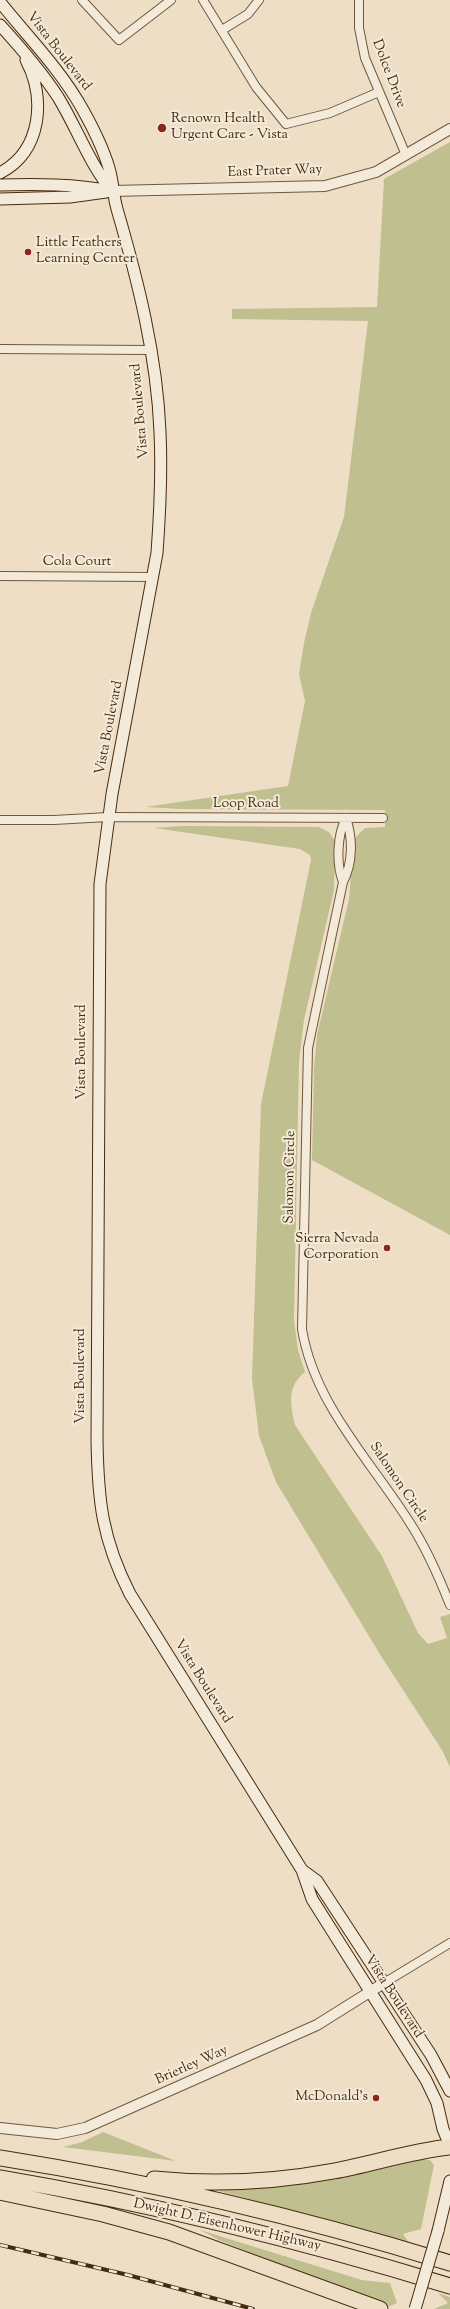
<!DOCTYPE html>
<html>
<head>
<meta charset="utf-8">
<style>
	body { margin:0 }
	canvas { display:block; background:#eedec5 }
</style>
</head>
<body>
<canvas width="450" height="2309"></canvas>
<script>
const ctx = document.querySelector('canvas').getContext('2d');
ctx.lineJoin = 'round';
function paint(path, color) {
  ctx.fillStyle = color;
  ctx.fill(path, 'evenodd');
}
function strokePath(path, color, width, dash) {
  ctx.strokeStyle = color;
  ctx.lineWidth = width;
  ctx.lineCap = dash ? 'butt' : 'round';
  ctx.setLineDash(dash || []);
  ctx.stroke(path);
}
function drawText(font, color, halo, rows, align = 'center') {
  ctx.font = font + ' "Sorts Mill Goudy",serif';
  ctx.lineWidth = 4;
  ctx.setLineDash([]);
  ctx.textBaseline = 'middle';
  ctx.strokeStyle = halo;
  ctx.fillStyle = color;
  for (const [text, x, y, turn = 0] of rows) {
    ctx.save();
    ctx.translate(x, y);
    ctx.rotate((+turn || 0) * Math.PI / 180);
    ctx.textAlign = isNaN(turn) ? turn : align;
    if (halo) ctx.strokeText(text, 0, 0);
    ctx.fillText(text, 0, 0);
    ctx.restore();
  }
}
const green = new Path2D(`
	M450,142V1235L312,1160L314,1068L317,1035L349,899L354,839L365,828L385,827V810L181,809L145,807L288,786L305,701L299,674L304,643L311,613L344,517L368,321L232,319V309L377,307L384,179Z
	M181,826L319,827L329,832L335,841L334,890L304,1020L299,1061L294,1320L298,1350L305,1372C287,1386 290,1404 295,1425L382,1556L418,1633L428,1644L447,1638L440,1617L450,1614V1767L442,1750L381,1656L276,1482L259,1436L252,1379L261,1104L311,860L310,855L300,849L154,828Z
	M103,2132L176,2161L63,2147L82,2142Z
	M423,2159L430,2160L434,2165L421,2229L403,2234L409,2243L212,2189L289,2186L352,2175Z
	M200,2230L362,2280L390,2283L397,2303L387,2307L356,2296L219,2240Z
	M438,2293L450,2297V2309H434L448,2303Z`);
const minor = new Path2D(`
	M82,0L119,40L171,0
	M203,0L256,87L286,124L330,113L379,92
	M359,0V28L365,58L406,155
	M222,30L248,14L259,0
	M0,349L150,350
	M0,576L153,577
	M346,818C353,838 353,863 343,882L308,1048L302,1329C314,1404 371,1461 410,1523C427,1549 439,1577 450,1605
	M0,820H54L108,817L383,818
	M343,882C336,864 337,835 346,818
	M384,1983L450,1943`);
const tertiary = new Path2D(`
	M112,191L325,186L376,172L450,129
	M0,2128L57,2134L85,2128L317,2025L384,1983`);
const secondary = new Path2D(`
	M0,2C28,37 61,70 83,110C93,128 103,148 109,168C113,181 113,195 117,209C138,281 157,356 160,432C162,472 160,512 157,553L112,794L100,884L97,1440C98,1501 102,1539 130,1594L302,1870L312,1899L426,2080L437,2103L443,2129L450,2146
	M0,25C21,48 41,71 58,97C77,128 89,163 112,191
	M0,173C42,151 46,98 26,60
	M0,185C38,184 74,184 112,191
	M0,199L70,197L106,192
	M302,1870L317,1881L431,2055L450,2091
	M438,2231L450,2181`);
const motorway = new Path2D(`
	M0,2158C152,2182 303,2218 450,2263
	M0,2178C153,2204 302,2241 450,2286
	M154,2179C214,2185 275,2182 334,2171C372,2164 411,2151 450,2147
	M0,2192L103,2214L169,2232L380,2309`);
const rail = new Path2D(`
	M0,2245L128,2275L253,2309`);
const secondaryBridge = new Path2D(`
	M415,2309L438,2231`);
const markers = [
	[162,128,5,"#8f2418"],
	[28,252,4,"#8f2418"],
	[387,1248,4,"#8f2418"],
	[376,2098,4,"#8f2418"]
];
const streetNames = [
	["Vista Boulevard",58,52,52],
	["Dolce Drive",388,74,69],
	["East Prater Way",275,172,-2],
	["Vista Boulevard",141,411,-95],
	["Cola Court",77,563],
	["Vista Boulevard",110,728,-79],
	["Loop Road",246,805],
	["Vista Boulevard",83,1052,-90],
	["Salomon Circle",291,1177,-89],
	["Vista Boulevard",82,1376,-90],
	["Salomon Circle",398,1483,56],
	["Vista Boulevard",202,1682,58],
	["Vista Boulevard",393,1997,57],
	["Brierley Way",192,2066,-24],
	["Dwight D. Eisenhower Highway",227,2226,13]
];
const poiNames = [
	["Renown Health",171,120],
	["Urgent Care - Vista",171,136],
	["Little Feathers",36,244],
	["Learning Center",36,260],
	["Sierra Nevada",379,1240,"right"],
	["Corporation",379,1256,"right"],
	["McDonald's",368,2098,"right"]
];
paint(green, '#c0bf90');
strokePath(minor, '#70583c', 10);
strokePath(tertiary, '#70583c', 12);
strokePath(secondary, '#462b0f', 13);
strokePath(motorway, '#462b0f', 17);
strokePath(minor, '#f4ead9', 8);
strokePath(tertiary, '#f4ead9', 10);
strokePath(secondary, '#f4ead9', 11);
strokePath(motorway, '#eedec5', 15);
strokePath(rail, '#462b0f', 4);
strokePath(rail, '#f4ead9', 2.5, [8]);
strokePath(secondaryBridge, '#462b0f', 13, []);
strokePath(secondaryBridge, '#f4ead9', 11);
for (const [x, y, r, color] of markers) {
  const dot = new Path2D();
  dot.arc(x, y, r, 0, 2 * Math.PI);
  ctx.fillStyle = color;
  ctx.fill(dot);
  strokePath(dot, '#f4ead9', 1.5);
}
drawText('14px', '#462b0f', '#f4ead9', streetNames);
drawText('14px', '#462b0f', '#f4ead9', poiNames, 'left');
</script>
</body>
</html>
